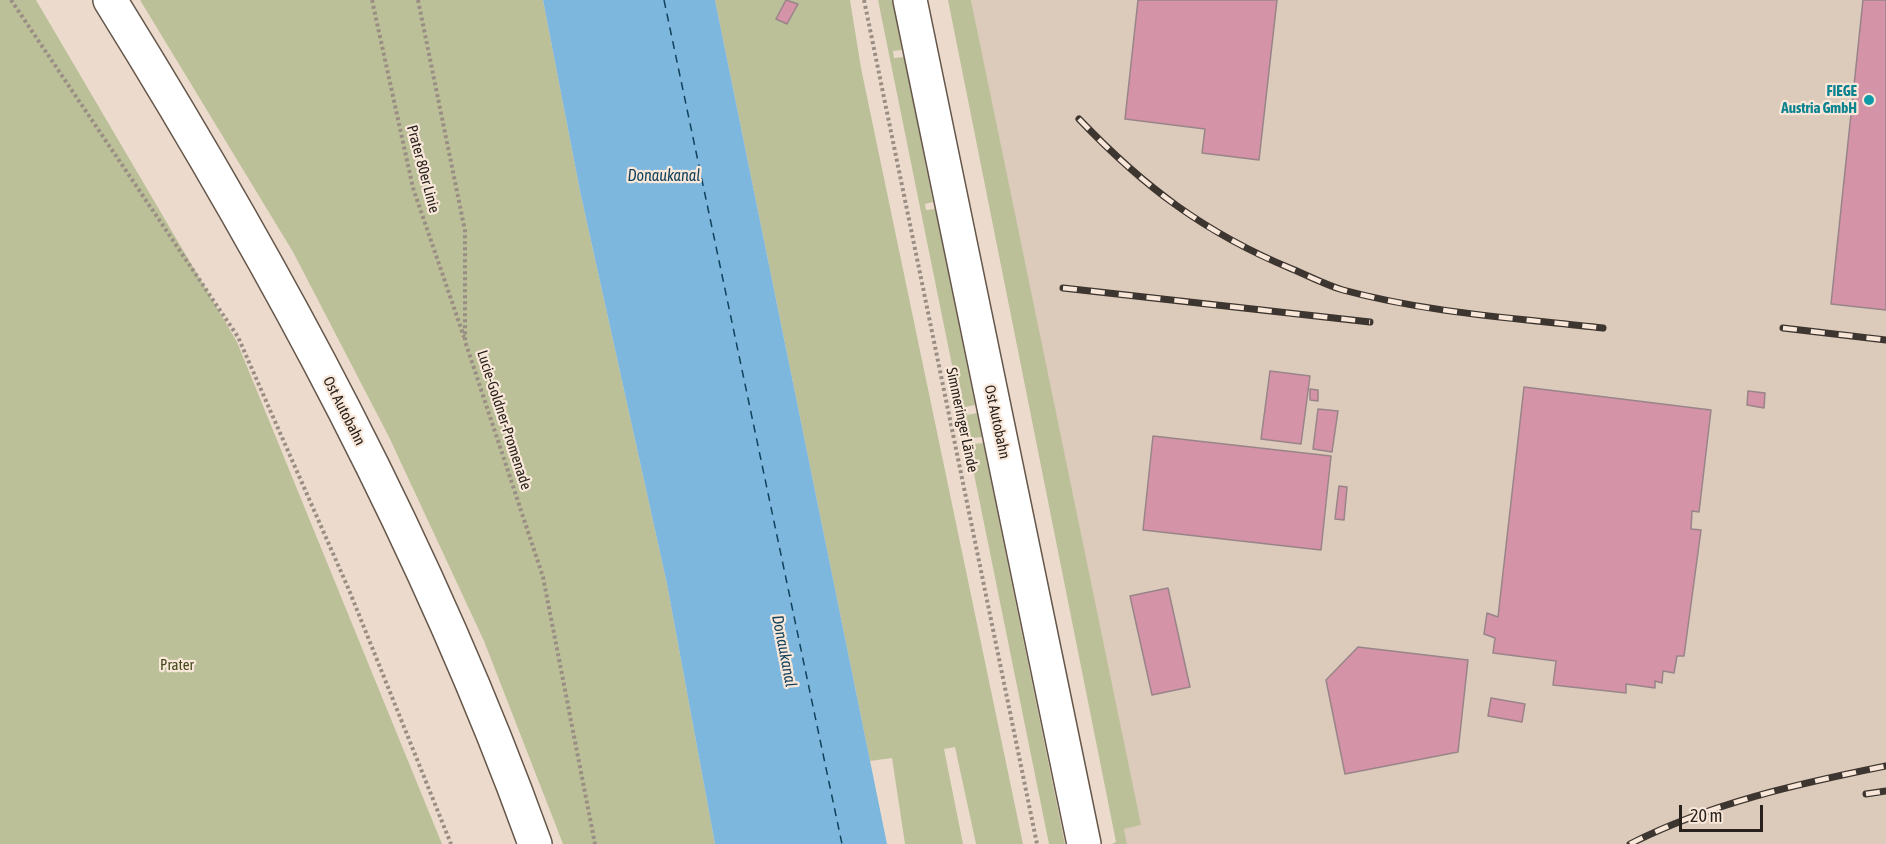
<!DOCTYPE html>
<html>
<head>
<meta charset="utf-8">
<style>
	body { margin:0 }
	#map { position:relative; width:1886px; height:844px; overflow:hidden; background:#ecdbcd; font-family:"Asap Condensed",sans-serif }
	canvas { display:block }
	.scale { position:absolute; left:1679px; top:805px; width:84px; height:27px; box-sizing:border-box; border:3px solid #28211c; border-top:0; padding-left:8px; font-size:18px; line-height:21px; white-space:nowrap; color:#28211c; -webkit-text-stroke:4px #f9e8da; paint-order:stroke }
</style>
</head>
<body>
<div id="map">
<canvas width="1886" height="844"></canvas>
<div class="scale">20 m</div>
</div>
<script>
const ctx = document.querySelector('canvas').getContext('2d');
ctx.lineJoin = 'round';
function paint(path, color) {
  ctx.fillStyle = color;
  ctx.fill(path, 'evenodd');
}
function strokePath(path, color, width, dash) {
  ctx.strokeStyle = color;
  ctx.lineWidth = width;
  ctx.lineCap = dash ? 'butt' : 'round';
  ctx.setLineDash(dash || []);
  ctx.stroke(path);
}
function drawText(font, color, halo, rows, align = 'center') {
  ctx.font = font + ' "Asap Condensed",sans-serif';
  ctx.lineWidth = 4.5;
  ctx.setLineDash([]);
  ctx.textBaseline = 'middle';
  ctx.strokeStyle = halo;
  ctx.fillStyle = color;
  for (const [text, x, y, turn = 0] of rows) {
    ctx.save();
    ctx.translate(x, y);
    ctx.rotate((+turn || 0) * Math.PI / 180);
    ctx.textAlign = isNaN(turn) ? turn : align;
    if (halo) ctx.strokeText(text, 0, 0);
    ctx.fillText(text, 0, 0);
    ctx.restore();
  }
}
const industrial = new Path2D(`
	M971,0H1886V844H1127L1124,829L1140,825Z`);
const green = new Path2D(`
	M0,0H36L237,342L442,844H0Z
	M140,0H543L580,191L667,584L715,844H563L484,641L389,437L293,252Z
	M715,0H850L861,68L1023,844H976L955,747L944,749L963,844H905L892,758L870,761Z
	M878,0H892L902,50L893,51L894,58L904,57L933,202L925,204L926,210L935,209L975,405L965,407L967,415L977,413L982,437L972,438L973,444L983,443L1065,844H1049Z
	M948,0H971L1141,825L1124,829L1127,844H1112L1116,842Z`);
const water = new Path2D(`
	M543,0H715L887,844H715L667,584L580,191Z`);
const ferry = new Path2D(`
	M664,0L842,844`);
const building = new Path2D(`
	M786,0L798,4L787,24L776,19Z
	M1138,0H1277L1259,160L1202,153L1205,129L1125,119Z
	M1863,0H1886V310L1831,304Z
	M1270,371L1310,376L1301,444L1261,439Z
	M1524,387L1711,410L1699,512L1692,511L1691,529L1701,530L1684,656H1677L1674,673L1663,671L1662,683L1655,681V688L1626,684V693L1553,685L1556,661L1493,653L1495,638L1484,634L1487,613L1498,617Z
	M1310,389L1318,390V401L1310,400Z
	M1748,391L1765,393L1764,408L1747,405Z
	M1318,409L1338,411L1332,452L1313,449Z
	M1153,436L1331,456L1321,550L1143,530Z
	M1339,486L1347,487L1344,520L1335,519Z
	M1168,588L1190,687L1152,695L1130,596Z
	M1358,647L1468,660L1458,752L1345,774L1326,680Z
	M1491,698L1525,704L1522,722L1488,716Z`);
const path = new Path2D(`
	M11,0L238,337L349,590L451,844
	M372,0L413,188L464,337
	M418,0L465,231V341L543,577L595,844
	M864,0L1037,844`);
const highway = new Path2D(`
	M110,0C276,267 428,547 535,844
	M910,0L1084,844`);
const rail = new Path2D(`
	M1079,119C1144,187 1205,233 1292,269C1309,276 1326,285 1343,290C1428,313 1516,318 1603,328
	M1063,288L1370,322
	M1783,328L1886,340
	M1866,794L1886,791
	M1630,844C1711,803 1797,784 1886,766`);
const markers = [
	[1869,100,6,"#0f9aa8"]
];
const cultureNames = [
	["FIEGE",1857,91],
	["Austria GmbH",1857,108]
];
const streetNames = [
	["Prater 80er Linie",423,169,75],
	["Ost Autobahn",344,411,63],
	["Lucie-Goldner-Promenade",504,420,72],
	["Simmeringer Lände",962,420,78],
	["Ost Autobahn",997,422,78]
];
const parkNames = [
	["Prater",177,665]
];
const waterNames = [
	["Donaukanal",664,176],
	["Donaukanal",784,651,79]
];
paint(industrial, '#dccaba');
paint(green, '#bbc099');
paint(water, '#7db7de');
strokePath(ferry, '#12415b', 1.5, [8, 6]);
paint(building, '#d493a7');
strokePath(building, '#99848a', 1.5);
strokePath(highway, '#66574b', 36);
strokePath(path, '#9a8d83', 4, [3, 3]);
strokePath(highway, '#fff', 33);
strokePath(rail, '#3d352f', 7);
strokePath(rail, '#f9e8da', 4.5, [14]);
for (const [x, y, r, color] of markers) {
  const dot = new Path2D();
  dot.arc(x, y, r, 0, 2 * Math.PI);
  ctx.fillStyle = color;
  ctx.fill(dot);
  strokePath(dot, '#f9e8da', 2);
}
drawText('bold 15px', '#0d838f', '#f9e8da', cultureNames, 'right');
drawText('15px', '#28211c', '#f9e8da', streetNames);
drawText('15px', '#434719', '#f9e8da', parkNames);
drawText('italic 16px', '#12415b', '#f9e8da', waterNames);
</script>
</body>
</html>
